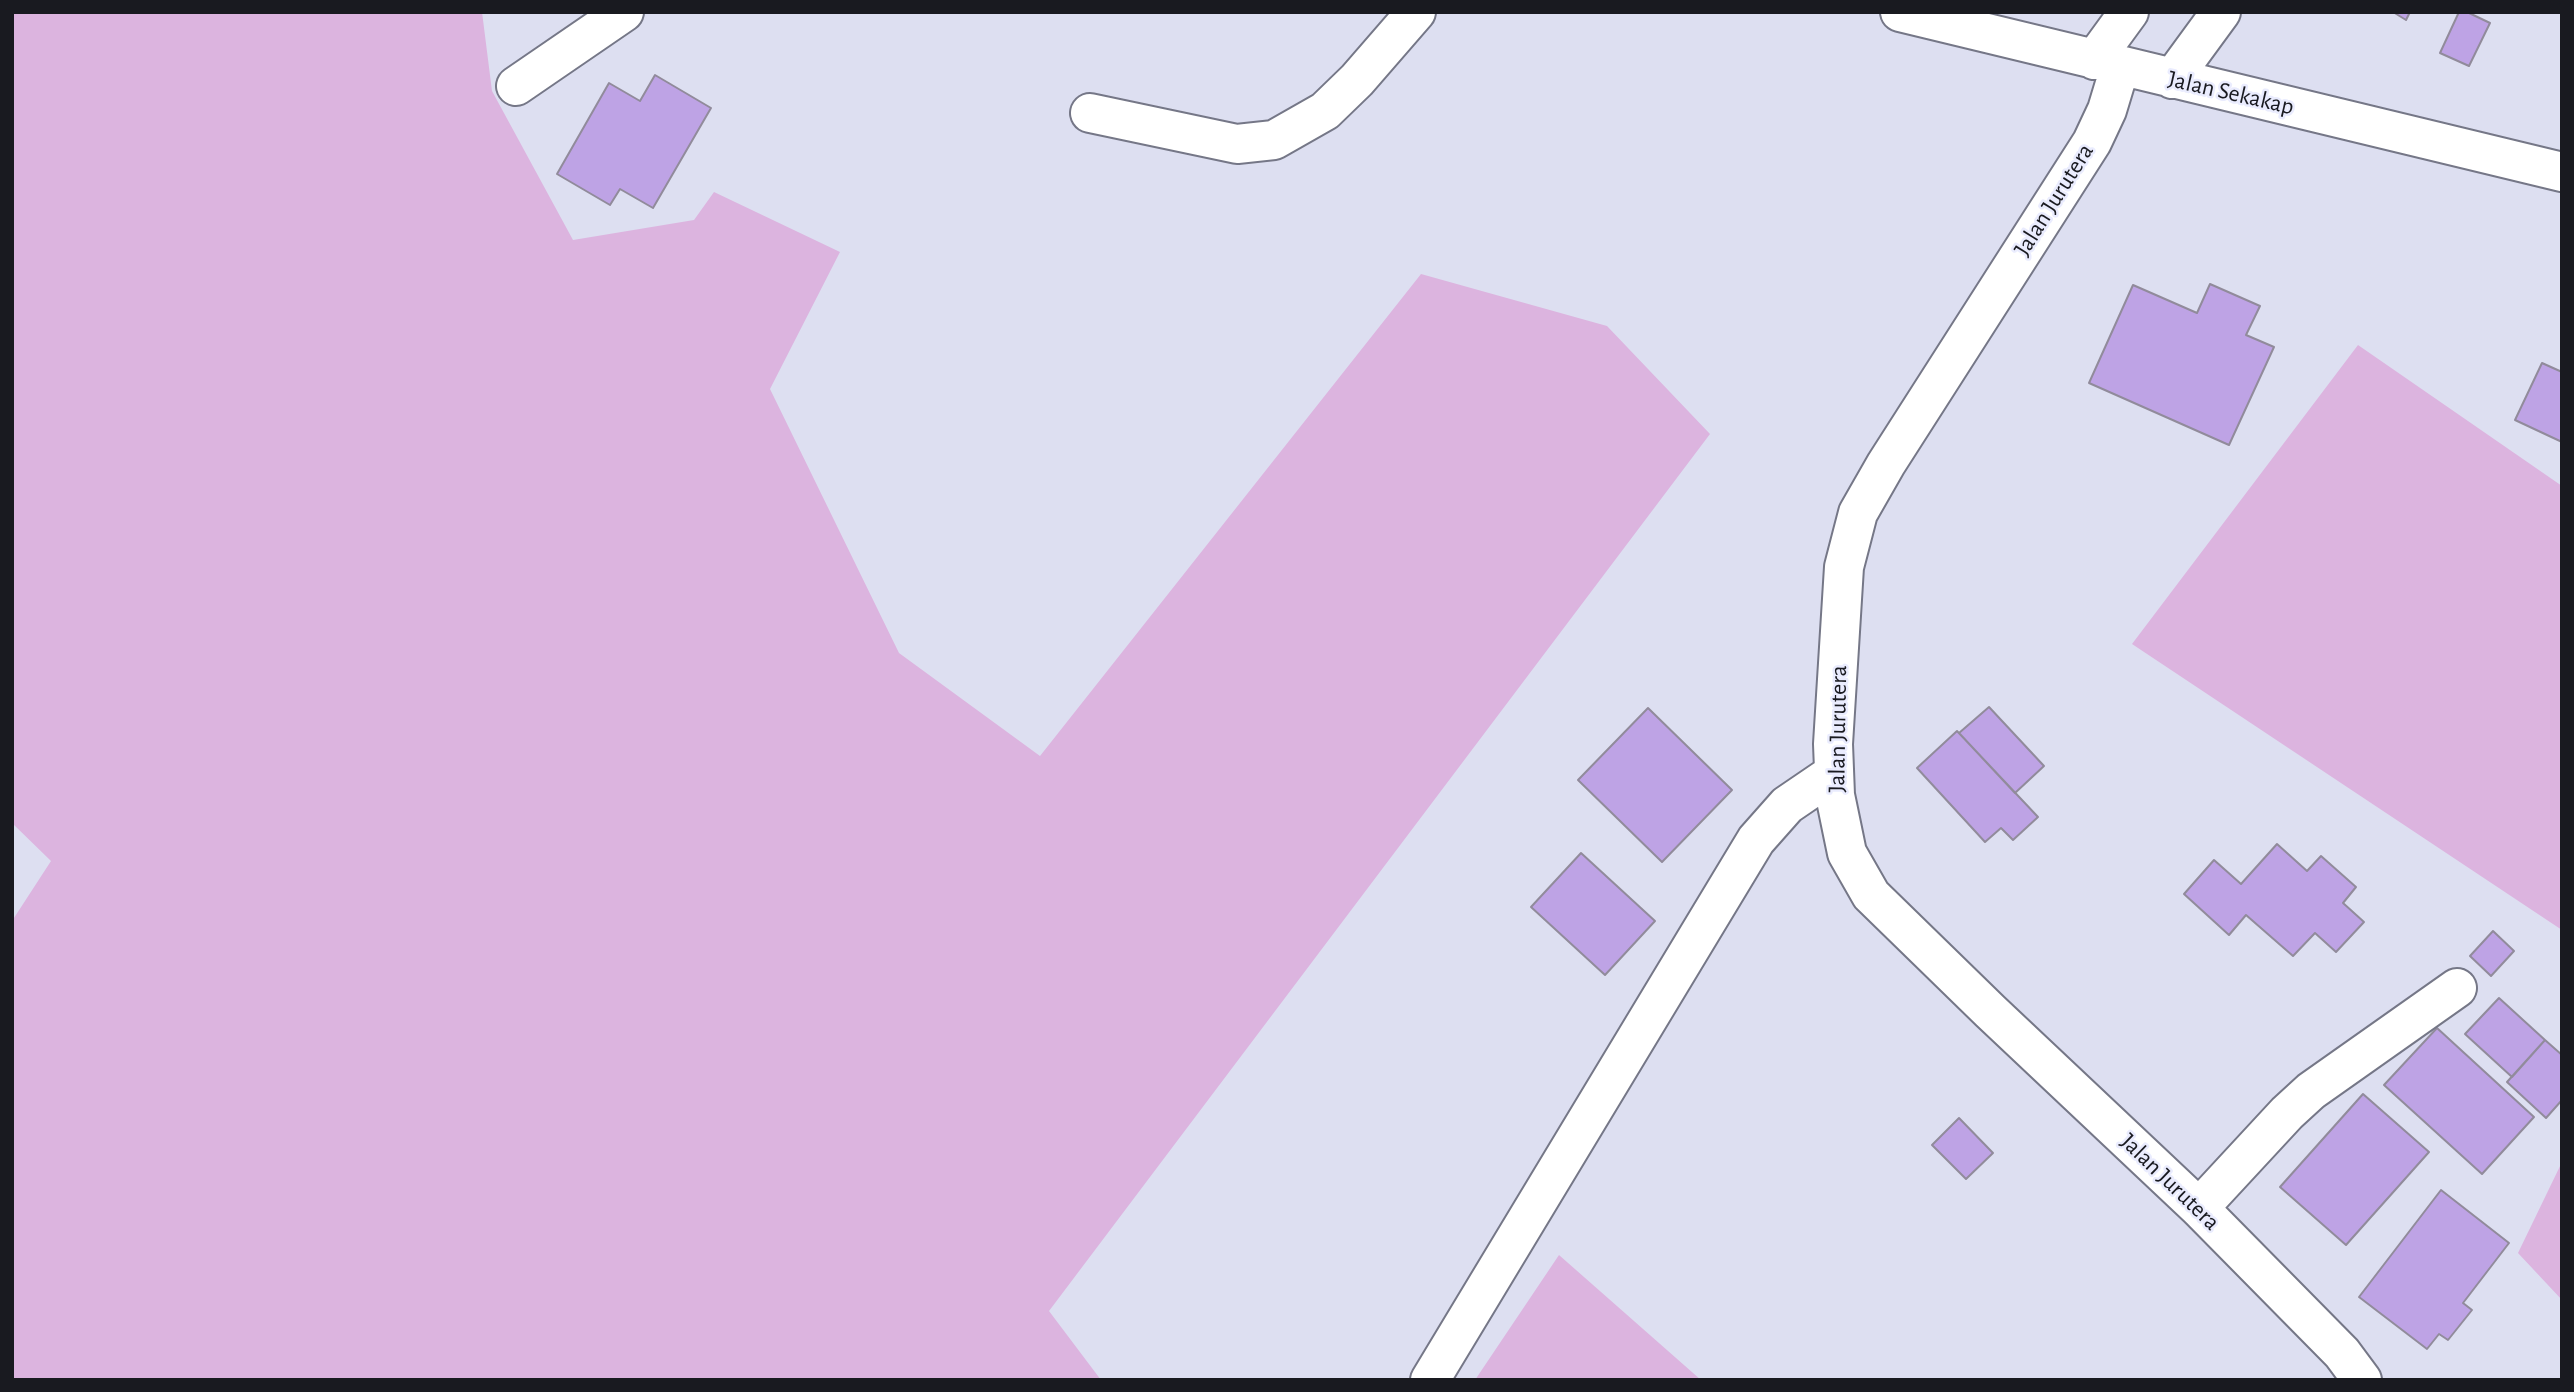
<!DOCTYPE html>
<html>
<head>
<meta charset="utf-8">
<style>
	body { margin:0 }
	#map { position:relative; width:2574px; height:1392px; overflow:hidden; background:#dddff1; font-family:"Alegreya Sans",sans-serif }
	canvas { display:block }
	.frame { position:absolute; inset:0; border:14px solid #191a20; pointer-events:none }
</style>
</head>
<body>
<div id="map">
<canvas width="2574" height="1392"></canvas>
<div class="frame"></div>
</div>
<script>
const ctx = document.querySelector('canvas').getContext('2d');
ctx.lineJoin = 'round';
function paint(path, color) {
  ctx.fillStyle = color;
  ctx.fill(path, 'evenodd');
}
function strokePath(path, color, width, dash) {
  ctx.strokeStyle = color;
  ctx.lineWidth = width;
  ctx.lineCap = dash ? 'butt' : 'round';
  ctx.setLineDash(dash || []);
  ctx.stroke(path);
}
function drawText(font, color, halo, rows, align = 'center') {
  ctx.font = font + ' "Alegreya Sans",sans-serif';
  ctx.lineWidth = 5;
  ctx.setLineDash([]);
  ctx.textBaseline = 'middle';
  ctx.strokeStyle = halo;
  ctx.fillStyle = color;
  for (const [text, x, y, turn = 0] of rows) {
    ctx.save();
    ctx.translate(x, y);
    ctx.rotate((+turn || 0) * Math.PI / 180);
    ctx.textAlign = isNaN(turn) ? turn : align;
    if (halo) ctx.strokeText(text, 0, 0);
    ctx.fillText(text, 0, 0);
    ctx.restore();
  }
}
const green = new Path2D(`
	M12,12H482L492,91L573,240L694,220L714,192L840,252L770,389L899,653L1040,756L1421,274L1607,326L1710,434L1049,1311L1101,1380H12V921L51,861L12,823Z
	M2358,345L2562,486V930L2132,644Z
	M2562,1162V1300L2518,1253Z
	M1559,1255L1701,1380H1475Z`);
const building = new Path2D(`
	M2393,12H2410L2406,20Z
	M2459,12H2467L2490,23L2469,66L2440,53Z
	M655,75L711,108L653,208L620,189L610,205L557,174L609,83L640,101Z
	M2210,284L2260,306L2246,335L2274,347L2229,445L2089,383L2133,285L2197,313Z
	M2542,363L2562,372V442L2515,420Z
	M1989,707L2044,766L2015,793L1959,733Z
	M1648,708L1732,790L1662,862L1578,780Z
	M1957,731L2038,817L2013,840L2001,828L1985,842L1917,768Z
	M2277,844L2307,871L2321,856L2356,887L2343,903L2364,922L2336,952L2315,933L2293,956L2246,915L2229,935L2184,894L2214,860L2241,884Z
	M1581,853L1655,921L1605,975L1531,907Z
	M2493,931L2514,951L2491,976L2470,956Z
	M2499,998L2545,1040L2512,1077L2465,1034Z
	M2437,1028L2534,1117L2482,1174L2384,1085Z
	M2545,1040L2562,1055V1100L2546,1118L2507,1082Z
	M2363,1094L2429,1152L2346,1245L2280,1187Z
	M1959,1118L1993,1153L1966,1179L1932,1145Z
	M2441,1190L2509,1243L2463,1303L2472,1310L2448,1340L2439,1334L2427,1349L2359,1297Z`);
const minor = new Path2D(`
	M1900,12L2562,172
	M2094,60L2129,12
	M2120,67L2107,110L2092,142L1886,464L1858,513L1844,567L1833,744L1835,795L1847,853L1871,895L1990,1011L2199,1208L2342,1353L2362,1380
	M2172,79L2221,12
	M516,86L624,12
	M1090,113L1237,144L1274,140L1325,111L1357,80L1416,12
	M2199,1208L2287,1113L2311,1091L2457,988
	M1430,1380L1756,840L1787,805L1834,773`);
const streetNames = [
	["Jalan Sekakap",2231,93,13],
	["Jalan Jurutera",2054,200,-58],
	["Jalan Jurutera",1838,729,-89],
	["Jalan Jurutera",2170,1182,44]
];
paint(green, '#dcb4df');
paint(building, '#bea3e5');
strokePath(building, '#918b9b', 2);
strokePath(minor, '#757787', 42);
strokePath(minor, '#fff', 38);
drawText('24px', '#191a20', '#eaecfe', streetNames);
</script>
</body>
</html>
